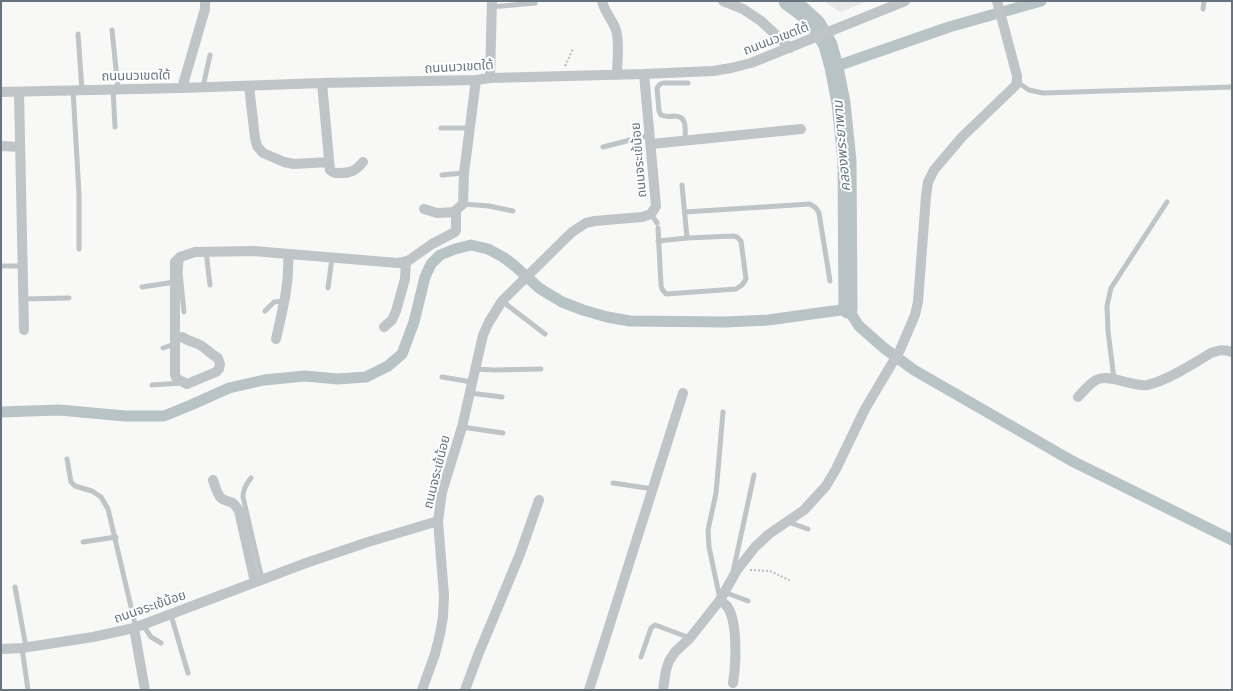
<!DOCTYPE html>
<html>
<head>
<meta charset="utf-8">
<style>
	body { margin:0 }
	#map { position:relative; width:1233px; height:691px; overflow:hidden; background:#f8f8f6; font-family:Inter,sans-serif }
	canvas { display:block }
	.frame { position:absolute; inset:0; border:2px solid #65747e; pointer-events:none }
</style>
</head>
<body>
<div id="map">
<canvas width="1233" height="691"></canvas>
<div class="frame"></div>
</div>
<script>
const ctx = document.querySelector('canvas').getContext('2d');
ctx.lineJoin = 'round';
function paint(path, color) {
  ctx.fillStyle = color;
  ctx.fill(path, 'evenodd');
}
function strokePath(path, color, width, dash) {
  ctx.strokeStyle = color;
  ctx.lineWidth = width;
  ctx.lineCap = dash ? 'butt' : 'round';
  ctx.setLineDash(dash || []);
  ctx.stroke(path);
}
function drawText(font, color, halo, rows, align = 'center') {
  ctx.font = font + ' Inter,"Noto Sans Thai",sans-serif';
  ctx.lineWidth = 4;
  ctx.setLineDash([]);
  ctx.textBaseline = 'middle';
  ctx.strokeStyle = halo;
  ctx.fillStyle = color;
  for (const [text, x, y, turn = 0] of rows) {
    ctx.save();
    ctx.translate(x, y);
    ctx.rotate((+turn || 0) * Math.PI / 180);
    ctx.textAlign = isNaN(turn) ? turn : align;
    if (halo) ctx.strokeText(text, 0, 0);
    ctx.fillText(text, 0, 0);
    ctx.restore();
  }
}
const built = new Path2D(`
	M824,1H868L840,12Z`);
const canal = new Path2D(`
	M834,67L949,27L1041,1
	M1,412L59,410L125,416H164L191,405L229,388L264,380L305,376L338,379L366,377L388,366L402,354L414,322L425,277L431,264L440,255L455,249L471,245L488,249L503,257L515,266L539,288L562,302L583,310L607,317L630,321L726,322L768,320L848,309L859,326L884,348L914,370L1072,461L1232,540`);
const river = new Path2D(`
	M788,1L803,12L816,24L828,45L834,67L841,103L847,161L848,309`);
const path = new Path2D(`
	M565,66L573,49
	M750,570L770,571L791,581`);
const lane = new Path2D(`
	M491,7L535,3
	M1203,9L1204,1
	M112,30L118,89
	M78,34L82,90
	M1017,82L1029,90L1043,93L1232,87
	M203,87L210,55
	M113,89L115,127
	M73,90L79,194V249
	M441,128H470
	M685,140C685,129 688,116 674,116C669,117 666,117 661,115L659,111L657,88L660,84L663,83H688
	M603,147L650,135
	M442,175L464,173
	M682,185L687,238
	M463,204L489,206L513,211
	M685,212L810,204L816,208L819,213L830,281
	M651,214L657,223
	M658,228L661,285L662,289L666,294L736,289L742,285L746,279L741,241L737,237L733,236L687,238L658,241
	M206,251L210,285
	M181,261L180,273L184,312
	M1,266H22
	M142,287L175,282
	M328,288L332,258
	M23,299L69,298
	M502,301L545,334
	M265,311L274,302L284,301
	M163,348L175,344
	M476,369L494,370L541,369
	M442,377L472,382
	M1114,379L1108,331L1107,306L1111,288L1167,202
	M152,385L182,383
	M470,393L502,397
	M462,427L503,433
	M67,459L71,482L75,486L92,491L101,497L108,509L136,628
	M251,478C246,484 243,489 243,497L262,579
	M613,483L653,489
	M788,522L808,529
	M83,542L116,537
	M733,572L754,475
	M15,587L26,647
	M724,592L748,601
	M720,599L709,547L708,530L716,493L723,412
	M171,615L188,673
	M143,625L151,637L161,643
	M22,648L28,690
	M641,657L651,628L655,625L658,626L690,638`);
const street = new Path2D(`
	M602,1C604,11 612,19 616,30C620,43 617,61 617,75
	M723,1L743,9L761,21L790,48
	M490,78L492,1
	M322,83L330,170C333,173 335,173 340,173C350,173 356,171 363,162
	M249,86L255,138L257,146L263,153L284,162L294,164L329,162
	M182,88L205,9V1
	M1,92L182,88L322,83L476,80L490,78L644,74L713,71L731,68L751,63L905,1
	M19,92L24,330
	M651,144L801,129
	M1,146L20,147
	M424,209L437,213L456,212
	M384,327L392,320L396,311L405,279L406,261
	M175,339L182,337C188,341 194,342 200,345C206,348 210,354 218,358L220,364L219,369L216,372L187,384L177,379L175,375V262L180,257L195,252L253,251L398,263L408,261L432,244L455,232L456,230V210L463,204L464,173L476,80
	M276,339C282,312 290,283 288,254
	M1078,397C1083,392 1089,384 1096,380C1108,373 1132,387 1147,385C1165,382 1195,363 1211,353C1219,350 1224,349 1232,352
	M213,480C215,486 217,494 221,498C229,504 232,498 239,511L255,582
	M720,600C722,602 725,604 727,606C738,621 736,665 733,683
	M134,628L145,690
	M1,649L22,648L93,637L134,628L306,563L368,542L438,521
	M422,690L435,654L440,634L443,617L444,595L438,521L442,492L462,427L483,335L489,322L502,301L572,232L586,223L595,221L642,217L651,214L656,206L644,74
	M465,690L478,655L520,554L539,500
	M589,690L683,393
	M663,690L666,670L669,661L675,652L690,638L720,600L737,570L755,547L769,534L804,510L826,486L836,469L865,409L900,350L915,315L918,302L926,196L928,182L934,170L962,137L1015,86L1017,82V76L997,1`);
const streetNames = [
	["ถนนนวเขตใต้",776,39,-21],
	["ถนนนวเขตใต้",459,67,-3],
	["ถนนนวเขตใต้",136,76,-1],
	["ถนนจระเข้น้อย",639,160,-95],
	["ถนนจระเข้น้อย",437,472,-76],
	["ถนนจระเข้น้อย",150,607,-19]
];
const waterNames = [
	["คลองพระยาพาน",842,146,-95]
];
paint(built, '#e6e7e6');
strokePath(canal, '#b8c3c6', 11);
strokePath(river, '#b8c3c6', 19);
strokePath(path, '#babdbf', 2, [2, 2]);
strokePath(lane, '#bfc4c7', 5);
strokePath(street, '#bfc4c7', 10);
drawText('13px', '#65747e', '#fff', streetNames);
drawText('italic 14px', '#65797f', '#fff', waterNames);
</script>
</body>
</html>
